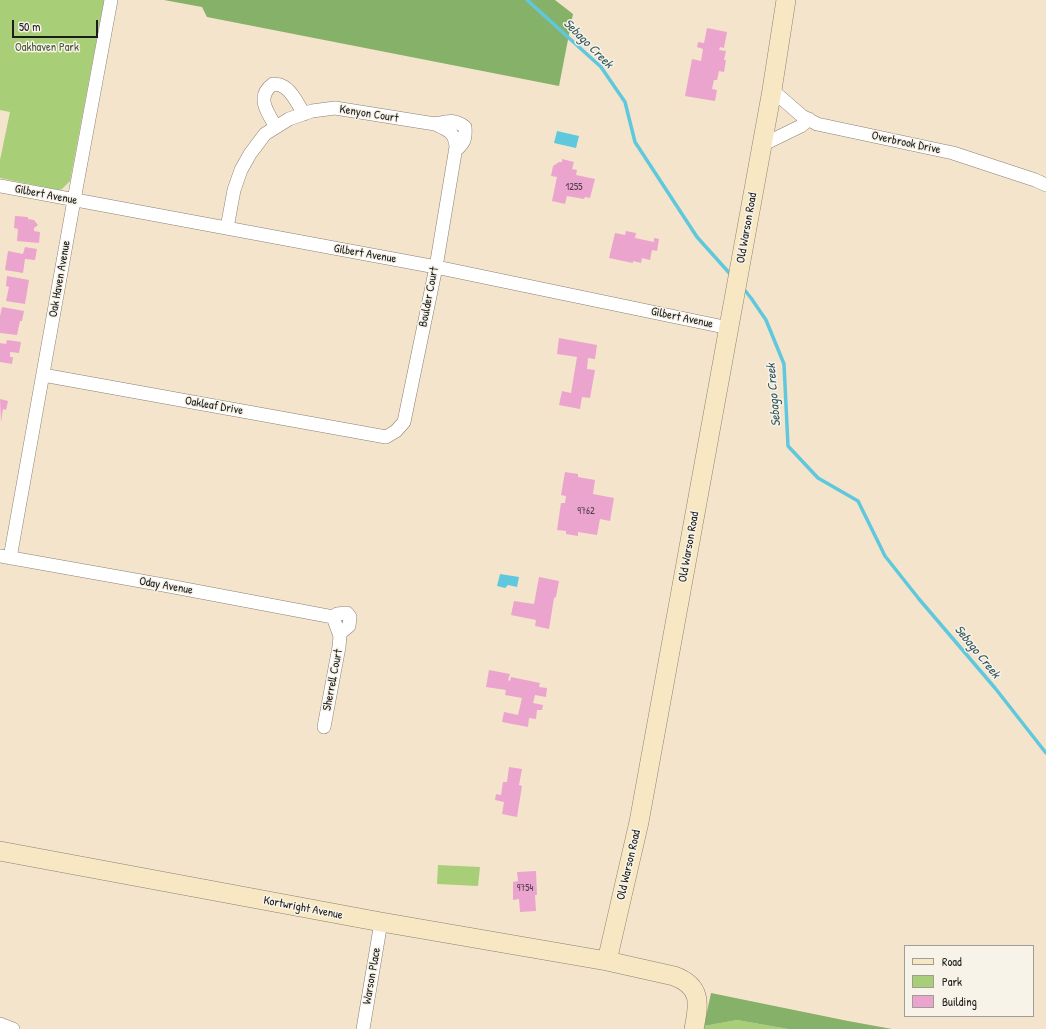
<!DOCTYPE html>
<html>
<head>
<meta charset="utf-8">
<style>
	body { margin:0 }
	#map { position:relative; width:1046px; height:1029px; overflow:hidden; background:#f5e4cc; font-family:"Patrick Hand",sans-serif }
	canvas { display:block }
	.legend { position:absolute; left:904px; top:945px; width:130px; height:72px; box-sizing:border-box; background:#f7f3e8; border:1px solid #9f9d96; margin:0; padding:5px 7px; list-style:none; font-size:12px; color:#1c1c1c }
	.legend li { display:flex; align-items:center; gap:8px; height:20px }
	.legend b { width:20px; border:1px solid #9f9d96 }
	.scale { position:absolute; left:12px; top:20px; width:86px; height:18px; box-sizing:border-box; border:2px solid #1c1c1c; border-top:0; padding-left:5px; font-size:12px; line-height:14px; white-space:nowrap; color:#1c1c1c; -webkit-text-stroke:3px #f7f3e8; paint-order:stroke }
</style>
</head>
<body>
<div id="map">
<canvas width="1046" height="1029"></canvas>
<ul class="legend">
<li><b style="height:5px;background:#f7e8c3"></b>Road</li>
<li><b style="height:11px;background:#a8ce78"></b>Park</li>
<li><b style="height:11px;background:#eba4ce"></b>Building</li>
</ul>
<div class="scale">50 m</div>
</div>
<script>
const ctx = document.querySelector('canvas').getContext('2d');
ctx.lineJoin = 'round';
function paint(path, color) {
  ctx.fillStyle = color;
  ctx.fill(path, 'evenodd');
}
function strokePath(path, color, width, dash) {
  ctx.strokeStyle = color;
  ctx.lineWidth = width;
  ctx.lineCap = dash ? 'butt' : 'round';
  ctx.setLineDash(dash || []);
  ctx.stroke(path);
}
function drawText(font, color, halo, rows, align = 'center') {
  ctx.font = font + ' "Patrick Hand",sans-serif';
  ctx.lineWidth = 3;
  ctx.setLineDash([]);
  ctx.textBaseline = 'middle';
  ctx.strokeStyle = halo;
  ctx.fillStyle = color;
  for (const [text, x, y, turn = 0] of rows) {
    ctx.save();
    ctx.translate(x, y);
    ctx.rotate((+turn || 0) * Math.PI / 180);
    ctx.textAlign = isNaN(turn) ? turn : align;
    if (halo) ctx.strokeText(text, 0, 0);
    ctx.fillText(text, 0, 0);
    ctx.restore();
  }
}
const green = new Path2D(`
	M0,0H104L70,181L62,189L59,190L0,178V160L10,112L0,110Z
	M438,865L480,867L478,886L437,884Z
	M737,1020L788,1029H704V1026Z`);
const forest = new Path2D(`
	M164,0H555L573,14L559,86L207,17L202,7Z
	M711,993L848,1021L892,1029H788L737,1020L704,1026Z`);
const water = new Path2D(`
	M557,131L579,136L576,148L554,143Z
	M500,574L519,577L517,587L508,585L505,588L497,586Z`);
const stream = new Path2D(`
	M527,0L601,67L625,102L635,142L697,237L732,276
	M743,288L751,298L766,320L784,364L788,446L818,478L858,501L885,556L919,599L995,688L1046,753`);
const building = new Path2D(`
	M707,28L727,32L724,48L720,47L719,50L726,51L724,60H726L724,72L719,71L717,80H714L712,89L717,90L715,101L685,96L692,59L701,61L703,49L697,47L698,42L704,43Z
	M562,159L574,162L572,169L577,170L576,175L595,179L590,198L585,197L584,199L567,196L565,204L552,201L557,177L551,176L553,166L559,162H562Z
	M15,216L28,217V219L34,220L38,225L34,228V231L40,232L39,243L17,241L18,229L14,228Z
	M626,231L636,233L635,238L654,242V238L659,239L657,251L652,250L650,260L642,258L641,263L633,261V263L609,258L615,233L625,235Z
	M25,247L37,249L35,260L25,259L23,273L5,270L8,251L23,254Z
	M7,276L29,280L25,304L6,301L9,287L6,286Z
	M2,307L24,311L22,321H20L17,335L0,333V316Z
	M559,338L597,345L595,359L588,358L587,369L595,370L590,398L582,397L580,409L559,405L562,391L571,393L577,357L557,354Z
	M7,340L21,342L19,353L10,352V357H13L12,364L0,362V343L6,344Z
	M0,399L8,401L6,410L3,409L1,422Z
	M565,472L578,474V477L595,480L593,494L614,498L610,521L600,519L597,535L578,532V536L566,534V531L557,530L561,503H565L566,496L561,495Z
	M539,577L559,581L556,597L554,598L549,629L535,626L536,620L511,615L514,601L534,604Z
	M489,670L510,674L508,680L510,681L511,677L540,683L539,687L547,688L546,697L535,695L533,703L543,705L542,710H537L536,719L529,718L528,727L502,722L504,712L518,715L522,698L505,695L506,690L486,687Z
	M509,767L522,769L519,785L522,786L517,817L502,814L504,802L495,800L496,794L501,795L503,782H507Z
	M536,871L537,895H535L536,911L520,912L519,899L513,900V882L518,881L517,872Z`);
const street = new Path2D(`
	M772,90L802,116L817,124L953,153L1035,180L1046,185
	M435,124C448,121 455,119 465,127C466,140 464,143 455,151
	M276,127C268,113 255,97 273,84C275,85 280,84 282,86C291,89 299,106 304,114
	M762,145L801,126L809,119
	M0,186L436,267L729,328
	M43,375L386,437L396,431L404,422L436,267L456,147C455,132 448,130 435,124L335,108L312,111L289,119L265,134L250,154L241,170L234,190L227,228
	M0,556L169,586L333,617
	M10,558L74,200L111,0
	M333,617L337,614L347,613L350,617L349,626L339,634
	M324,727L339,647L340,636L333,617
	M0,1024L13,1029
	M363,1029L381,922`);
const secondary = new Path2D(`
	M0,851L381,922L607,961L674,976C702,986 699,1004 694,1029
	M607,961L639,822L772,90L786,0`);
const numberNames = [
	["1255",574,187],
	["9762",586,511],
	["9754",525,888]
];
const parkNames = [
	["Oakhaven Park",47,48]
];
const streetNames = [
	["Kenyon Court",369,114,9],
	["Overbrook Drive",906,143,12],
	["Gilbert Avenue",46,195,11],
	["Old Warson Road",747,228,-80],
	["Gilbert Avenue",365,254,10],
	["Oak Haven Avenue",60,279,-80],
	["Boulder Court",429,297,-79],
	["Gilbert Avenue",682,318,12],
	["Oakleaf Drive",214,406,10],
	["Old Warson Road",689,547,-80],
	["Oday Avenue",166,586,10],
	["Sherrell Court",333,680,-79],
	["Old Warson Road",629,865,-77],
	["Kortwright Avenue",303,908,11],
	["Warson Place",372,976,-80]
];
const waterNames = [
	["Sebago Creek",588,44,45],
	["Sebago Creek",774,395,-95],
	["Sebago Creek",977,652,51]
];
paint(green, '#a8ce78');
paint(forest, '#86b168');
paint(water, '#60c8dc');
strokePath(stream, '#60c8dc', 3.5);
paint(building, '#eba4ce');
strokePath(street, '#888074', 14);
strokePath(secondary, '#888074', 20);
strokePath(street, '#fff', 13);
strokePath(secondary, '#f7e8c3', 19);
drawText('10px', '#503e48', null, numberNames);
drawText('12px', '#4d5a3c', '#f7f3e8', parkNames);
drawText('12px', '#1c1c1c', '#f7f3e8', streetNames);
drawText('italic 13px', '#34585f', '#f7f3e8', waterNames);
</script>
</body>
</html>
